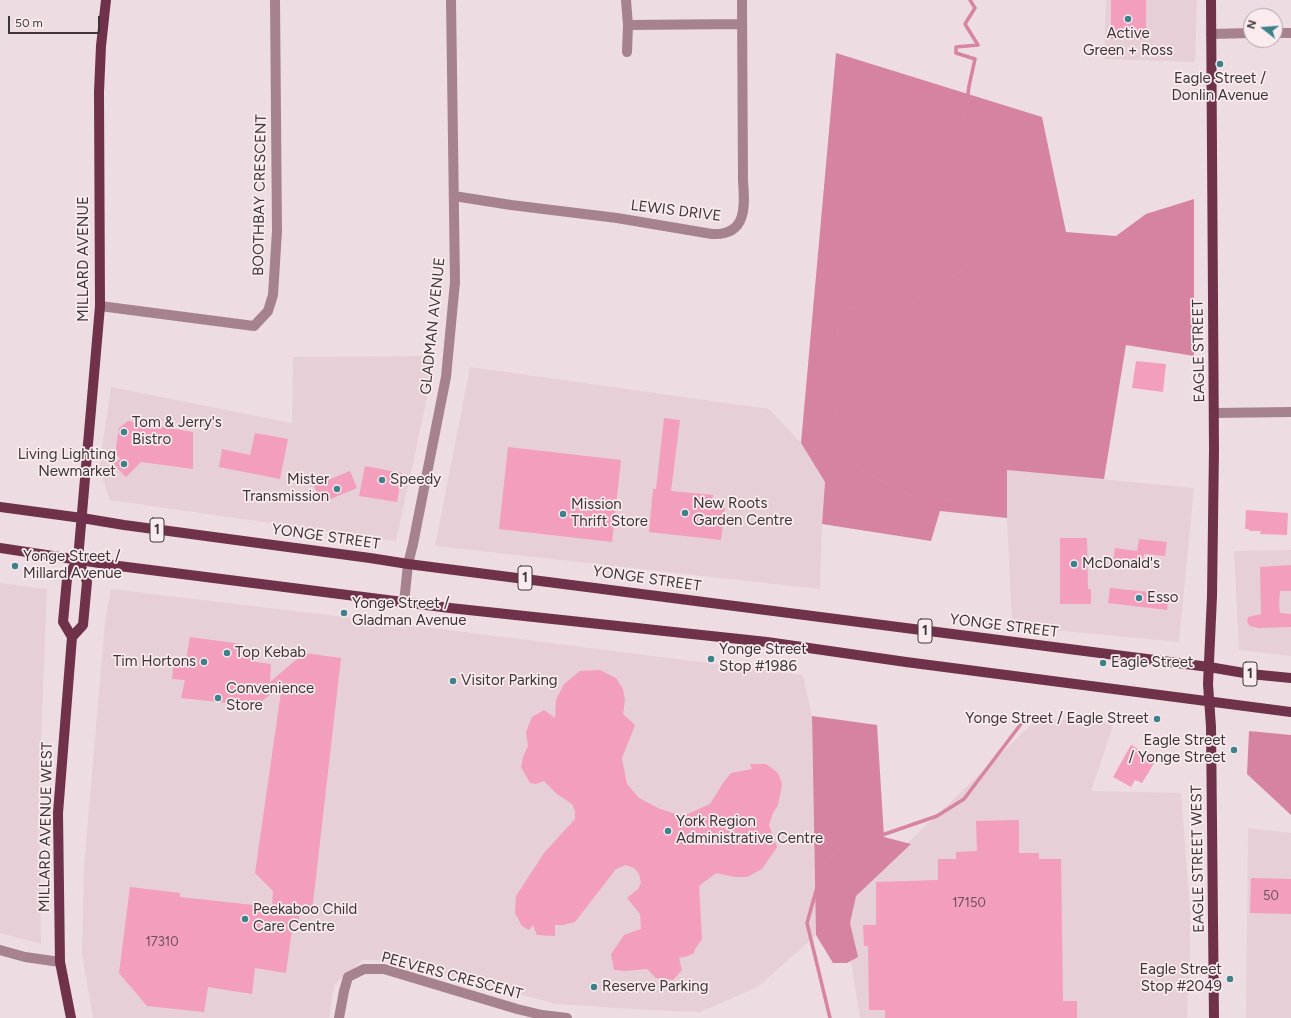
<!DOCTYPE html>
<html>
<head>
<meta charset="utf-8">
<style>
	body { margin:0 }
	#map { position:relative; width:1291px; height:1018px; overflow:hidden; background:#eddde2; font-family:Figtree,sans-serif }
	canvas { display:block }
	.north { position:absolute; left:1243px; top:8px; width:40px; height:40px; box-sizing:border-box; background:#faebef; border:1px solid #aea3a6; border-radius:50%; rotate:287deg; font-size:11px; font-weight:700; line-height:16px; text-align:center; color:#3c3638 }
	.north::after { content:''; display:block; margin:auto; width:14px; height:18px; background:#3b828b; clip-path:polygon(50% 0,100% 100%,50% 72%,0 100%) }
	.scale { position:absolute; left:8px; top:16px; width:92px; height:18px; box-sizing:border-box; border:2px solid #3c3638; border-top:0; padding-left:5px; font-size:12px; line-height:14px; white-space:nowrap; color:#3c3638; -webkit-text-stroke:3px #faebef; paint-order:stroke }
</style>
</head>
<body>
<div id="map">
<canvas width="1291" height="1018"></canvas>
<div class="north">N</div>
<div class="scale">50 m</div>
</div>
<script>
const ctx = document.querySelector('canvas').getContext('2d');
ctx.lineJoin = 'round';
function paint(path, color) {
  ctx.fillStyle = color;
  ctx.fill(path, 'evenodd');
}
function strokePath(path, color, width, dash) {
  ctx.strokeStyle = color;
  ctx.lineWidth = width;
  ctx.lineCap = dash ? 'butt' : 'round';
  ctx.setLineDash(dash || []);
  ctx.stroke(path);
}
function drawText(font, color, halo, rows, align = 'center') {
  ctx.font = font + ' Figtree,sans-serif';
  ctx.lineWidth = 3.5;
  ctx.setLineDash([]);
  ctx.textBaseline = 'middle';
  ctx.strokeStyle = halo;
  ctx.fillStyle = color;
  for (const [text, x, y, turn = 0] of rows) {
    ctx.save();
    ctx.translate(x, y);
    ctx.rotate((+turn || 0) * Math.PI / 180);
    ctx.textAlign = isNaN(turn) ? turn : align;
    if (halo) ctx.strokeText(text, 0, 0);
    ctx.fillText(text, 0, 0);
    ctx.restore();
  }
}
const built = new Path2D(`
	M1106,0H1197L1195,62L1104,59Z
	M432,356L426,403L396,541L110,500L99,468L111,387L292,423L293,357Z
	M470,367L769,409L801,443L825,482L822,524L820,589L435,546Z
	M1007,470L1194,488L1179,642L1012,626L1007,518Z
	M1291,550V656L1239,650L1234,551Z
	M0,583L47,589L39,791L41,944L0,933Z
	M111,589L370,620L803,675L812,716L816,935L758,987L700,1012L649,1010L556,1004L397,961L363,960L334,985L329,1018H93L82,955L84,866L105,621Z
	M1038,718L1114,723L1091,791L1181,793L1190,911V947L1187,1018H860L842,906Z
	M1248,828L1291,833V1018H1246Z`);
const forest = new Path2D(`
	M836,53L1042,117L1066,232L1116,236L1146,214L1194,199V356L1126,345L1104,479L1007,470V518L940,511L931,541L822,524L825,482L801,443Z
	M812,716L877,725L884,837L911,844L856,896L850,923L858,957L847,963H833L816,935Z
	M1249,731L1291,735V815L1247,774Z`);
const stream = new Path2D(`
	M970,0L975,8L965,24L978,45L956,47V53L975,59L969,86L964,126L981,147L964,154L970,225L965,247L967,268L913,302L839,310L837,337L822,373L835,394L841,442L849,461L894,488L928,501L991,502
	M830,1018L807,923L823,866L836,851L937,816L964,799L1027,716`);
const building = new Path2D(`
	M1111,0H1146V39H1111Z
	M1136,361L1166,364L1163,392L1132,388Z
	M664,418L680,420L671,491L713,495L712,506L725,508L721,540L649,532L653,489H656Z
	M128,421L193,432V469L141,462L126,477L113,464L120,459L115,453L119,428Z
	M255,433L288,439L280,479L219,467L222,449L250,455Z
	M508,447L621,460L612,542L499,529Z
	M365,466L402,473L397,502L359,496Z
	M350,471L357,488L321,503L314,486Z
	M1246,510L1288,513L1287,535L1260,534L1261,531H1249V529H1245Z
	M1060,538H1087L1088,589H1091V604H1060Z
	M1139,539L1167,542L1165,556L1144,554L1142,568L1113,565L1115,548L1137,551Z
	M1291,565V591H1280L1279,604L1280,613L1291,614V627L1258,628L1250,626L1247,622L1248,617L1261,614L1260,567Z
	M1110,588L1169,594L1167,610L1108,603Z
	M190,637L242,644L256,662L271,664L270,682L304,653L341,658L312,912L299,911V923L293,922L286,973L255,968L252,994L208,987L204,1012L147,1006L119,973L130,887L180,893V897L272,907L273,891L255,873L282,685L256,706L181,698L185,680L172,679L174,659L186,660Z
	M600,670L616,678L623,689L625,700L623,714L635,725L622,758L627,784L639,798L658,808L679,815L688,814L710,804L723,783L731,773L752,769L750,764H766L778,773L782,784L778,805L773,813L769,825L777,847L762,869L747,877H735L716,873L699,886L702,939L695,949L694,953L688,956L679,958L682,970L673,980L656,978L647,969L625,971L614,970L611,954L624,935L641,929L640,914L627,898L638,889L641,883L639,874L634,868L626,865L616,869L575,922L563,925H555V936L537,935L533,925L529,930L522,926L515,913L516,896L544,853L575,819V811L572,804L557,794L544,781L536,784L530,783L521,767L523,757L528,746L526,732L532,717L544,710L555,718L556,700L564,684L580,671Z
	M1131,745L1156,760L1142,783L1135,780L1131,787L1113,777Z
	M1019,820V853H1039V859H1061L1063,1001H1077V1018H885V1010H869L868,946H864L863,925H876V882L938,880V859H956V852L977,851L976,821Z
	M1251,878L1291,879V914L1250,913Z`);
const minor = new Path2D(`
	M626,0L628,25L627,52
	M628,25L742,24
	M1275,33H1291
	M1211,34L1251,33
	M454,196L511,205L617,218L712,234C747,236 745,206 743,181L742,0
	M100,306L254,326L268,311L273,295L277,231L275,0
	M1214,413L1291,412
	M404,603L408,564L413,544L446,377L455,282L451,0
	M0,950L25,957L60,962
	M339,1018L344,991L348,977L364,969H384L517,1009L542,1015L567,1018`);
const major = new Path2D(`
	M1211,0L1214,449L1212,596L1208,684L1211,727L1214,1018
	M0,507L82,518L124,525L370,558L408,564L1209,667L1250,674L1291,678
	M0,548L119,566L450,608L767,642L906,662L1291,712
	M72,637L83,625L87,582L78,559
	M71,1018L60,962L58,813L72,637L63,622L67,579L78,559L100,306L99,92L101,46L106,0`);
const markers = [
	[1128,19,4,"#3b828b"],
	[1220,64,4,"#3b828b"],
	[124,432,4,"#3b828b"],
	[124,464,4,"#3b828b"],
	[382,480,4,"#3b828b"],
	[337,489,4,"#3b828b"],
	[685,513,4,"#3b828b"],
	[563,514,4,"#3b828b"],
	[1074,564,4,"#3b828b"],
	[15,566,4,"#3b828b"],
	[1139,598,4,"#3b828b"],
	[344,613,4,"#3b828b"],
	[227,653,4,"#3b828b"],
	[711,659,4,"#3b828b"],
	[204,662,4,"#3b828b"],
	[1103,663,4,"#3b828b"],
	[453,681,4,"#3b828b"],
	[218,698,4,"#3b828b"],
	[1157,719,4,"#3b828b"],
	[1234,750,4,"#3b828b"],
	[668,831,4,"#3b828b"],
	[245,919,4,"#3b828b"],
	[1230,979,4,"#3b828b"],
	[594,987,4,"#3b828b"]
];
const numberNames = [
	["50",1271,896],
	["17150",969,903],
	["17310",162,942]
];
const shields = [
	[157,530,14],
	[525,578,14],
	[925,631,14],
	[1250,674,14]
];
const shieldNames = [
	["1",157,530],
	["1",525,578],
	["1",925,631],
	["1",1250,674]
];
const poiNames = [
	["Active",1128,34,"center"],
	["Green + Ross",1128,51,"center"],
	["Eagle Street /",1220,79,"center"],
	["Donlin Avenue",1220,96,"center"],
	["Tom & Jerry's",132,423],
	["Bistro",132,440],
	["Living Lighting",116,455,"right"],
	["Newmarket",116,472,"right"],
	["Mister",329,480,"right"],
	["Transmission",329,497,"right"],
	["Speedy",390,480],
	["New Roots",693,504],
	["Garden Centre",693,521],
	["Mission",571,505],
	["Thrift Store",571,522],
	["Yonge Street /",23,557],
	["Millard Avenue",23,574],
	["McDonald's",1082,564],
	["Esso",1147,598],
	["Yonge Street /",352,604],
	["Gladman Avenue",352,621],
	["Yonge Street",719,650],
	["Stop #1986",719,667],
	["Top Kebab",235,653],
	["Tim Hortons",196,662,"right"],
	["Eagle Street",1111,663],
	["Visitor Parking",461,681],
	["Convenience",226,689],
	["Store",226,706],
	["Yonge Street / Eagle Street",1149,719,"right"],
	["Eagle Street",1226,741,"right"],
	["/ Yonge Street",1226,758,"right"],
	["York Region",676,822],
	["Administrative Centre",676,839],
	["Peekaboo Child",253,910],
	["Care Centre",253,927],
	["Eagle Street",1222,970,"right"],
	["Stop #2049",1222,987,"right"],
	["Reserve Parking",602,987]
];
const streetNames = [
	["BOOTHBAY CRESCENT",260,195,-89],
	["LEWIS DRIVE",676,211,7],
	["MILLARD AVENUE",84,259,-90],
	["GLADMAN AVENUE",433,326,-84],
	["EAGLE STREET",1199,351,-91],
	["YONGE STREET",326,537,8],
	["YONGE STREET",647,579,8],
	["YONGE STREET",1004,626,7],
	["MILLARD AVENUE WEST",46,827,-89],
	["EAGLE STREET WEST",1198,859,-91],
	["PEEVERS CRESCENT",452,976,15]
];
paint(built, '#e6cfd6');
paint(forest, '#d583a0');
strokePath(stream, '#d684a2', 3.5);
paint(building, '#f39ebc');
strokePath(minor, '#a6828e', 10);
strokePath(major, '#6f324a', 10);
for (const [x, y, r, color] of markers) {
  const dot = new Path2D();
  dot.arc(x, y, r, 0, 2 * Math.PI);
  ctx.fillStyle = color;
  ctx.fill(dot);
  strokePath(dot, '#faebef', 1.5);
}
drawText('13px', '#6a5059', null, numberNames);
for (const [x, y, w] of shields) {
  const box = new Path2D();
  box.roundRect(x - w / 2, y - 12, w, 24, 3);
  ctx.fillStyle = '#faebef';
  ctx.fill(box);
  strokePath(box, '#3c3638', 1);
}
drawText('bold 14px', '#3c3638', null, shieldNames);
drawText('15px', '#3c3638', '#faebef', poiNames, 'left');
drawText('15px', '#3c3638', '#faebef', streetNames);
</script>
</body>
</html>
